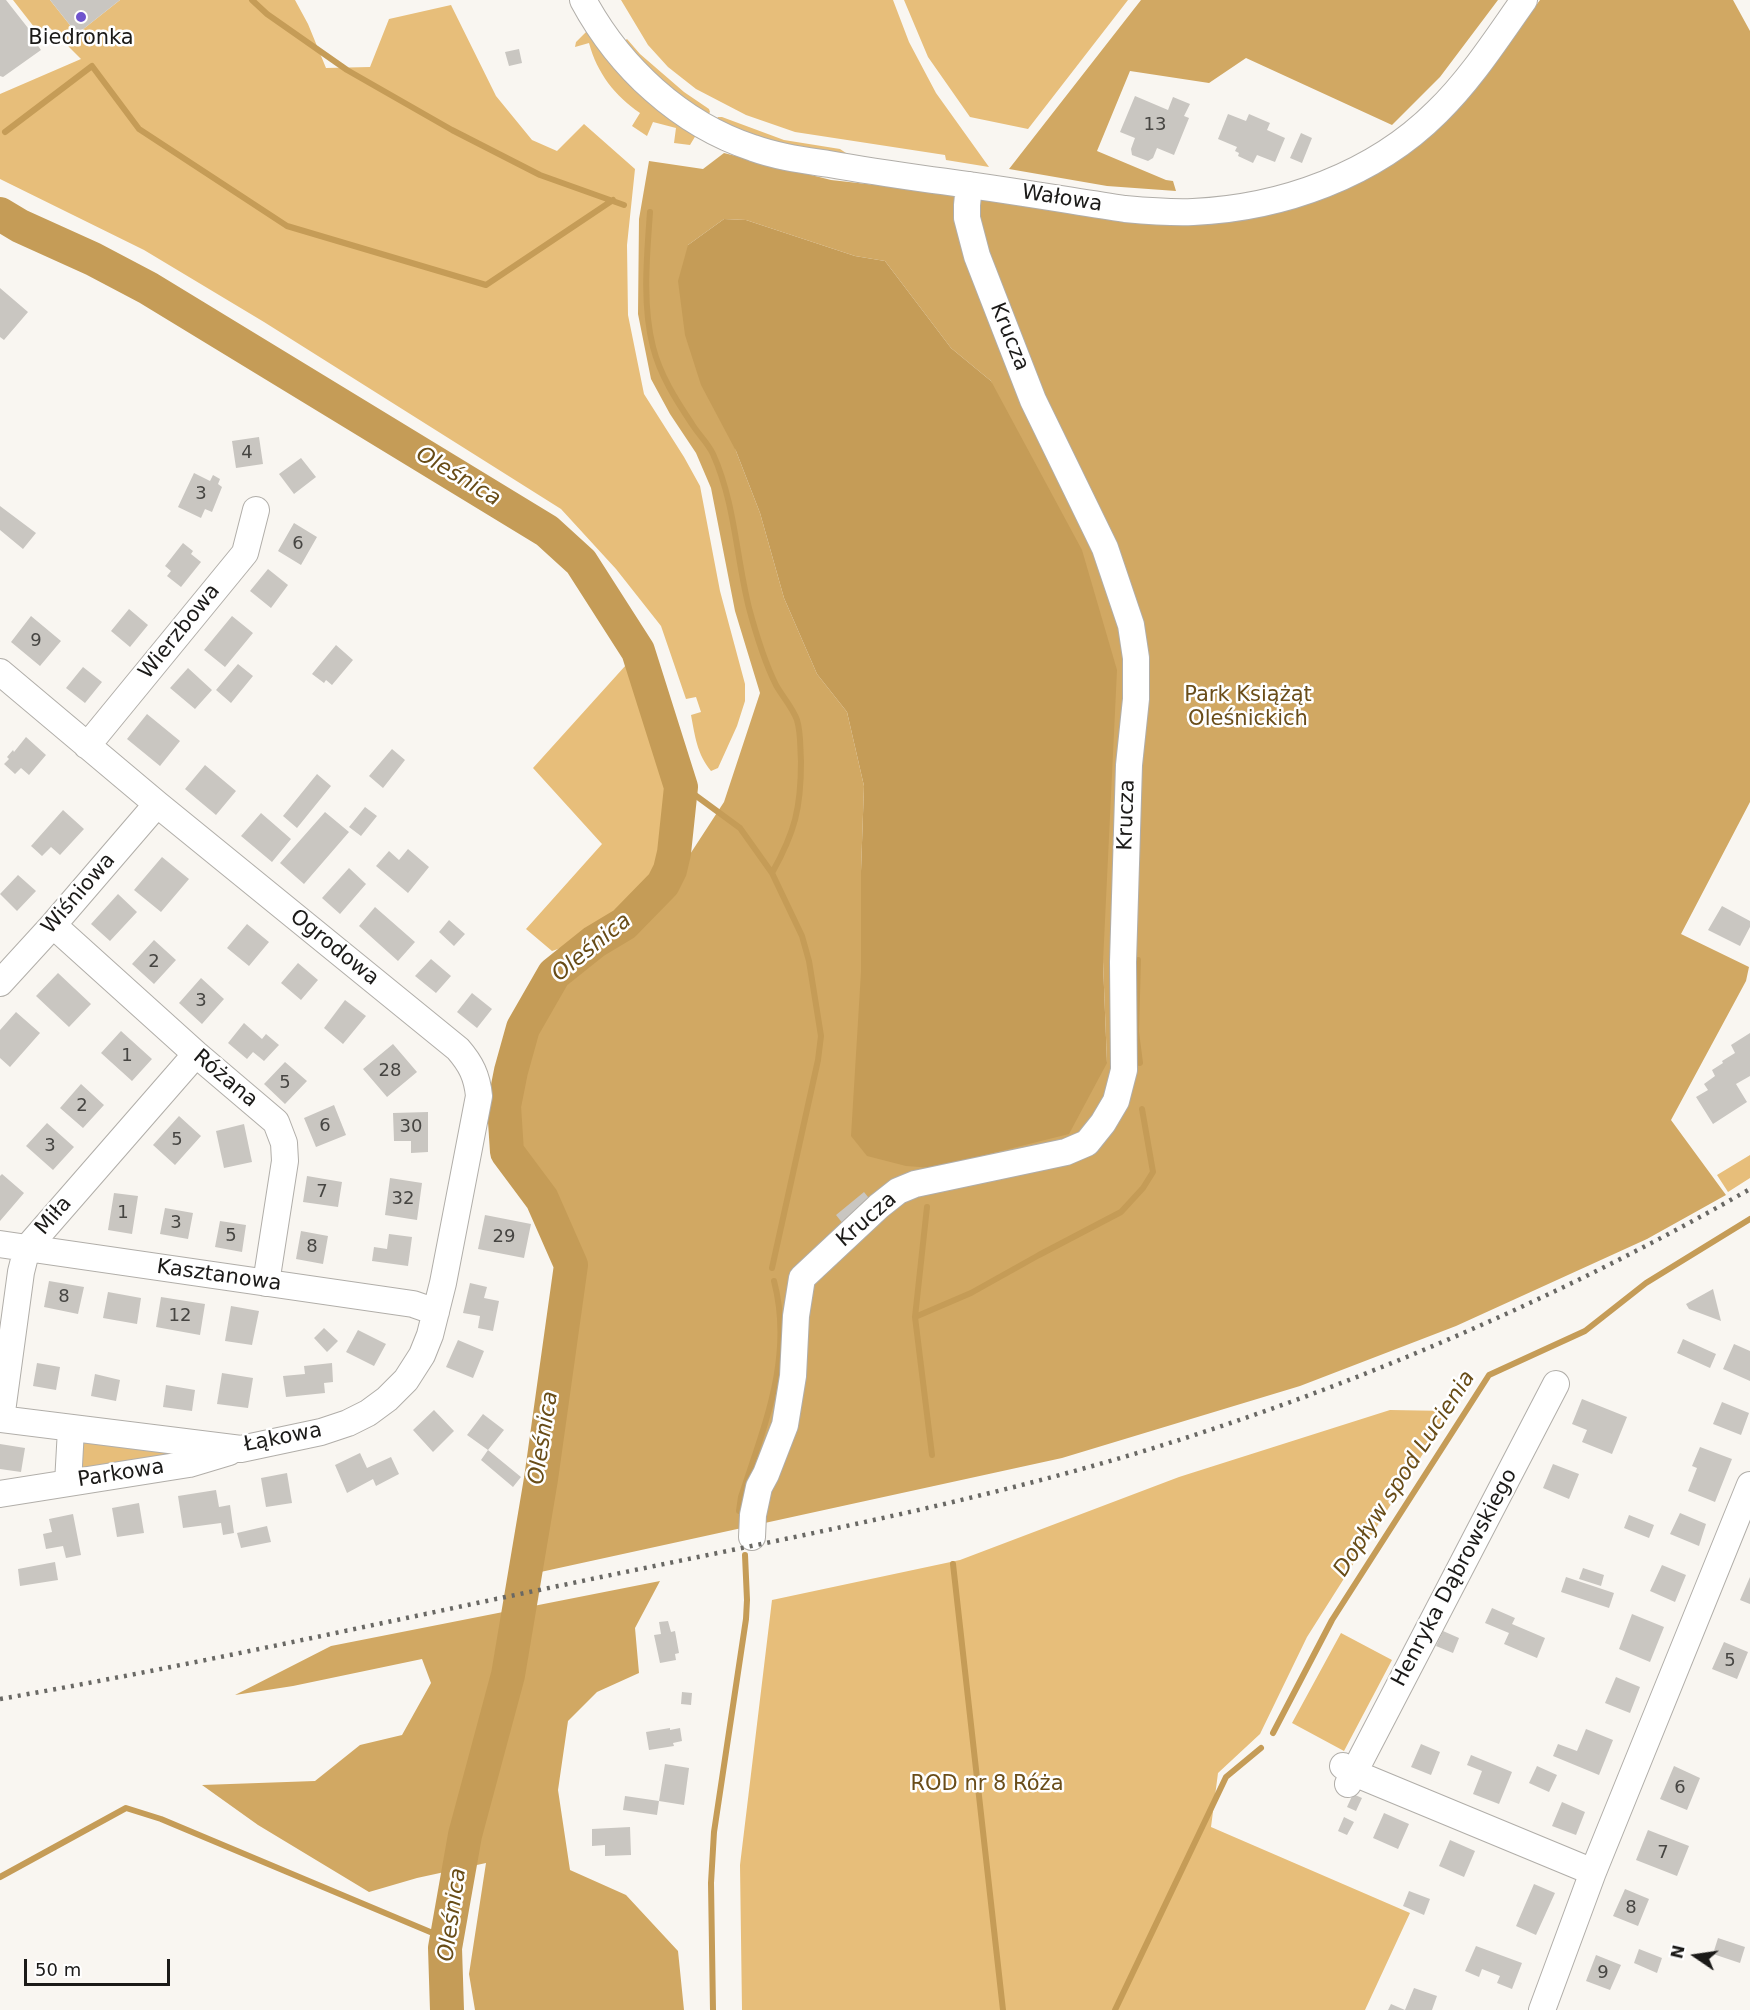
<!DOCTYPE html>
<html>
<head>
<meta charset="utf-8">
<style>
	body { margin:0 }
	#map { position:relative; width:1750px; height:2010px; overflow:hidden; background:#f9f6f1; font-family:"DejaVu Sans",sans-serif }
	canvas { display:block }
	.north { position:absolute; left:1666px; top:1926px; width:60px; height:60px; -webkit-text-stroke:4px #fff; paint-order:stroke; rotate:283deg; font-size:16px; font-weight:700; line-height:24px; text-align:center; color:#1b1a18 }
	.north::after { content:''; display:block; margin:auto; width:21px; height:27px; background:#1b1a18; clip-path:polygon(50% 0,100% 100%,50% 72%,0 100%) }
	.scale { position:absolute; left:24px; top:1959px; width:146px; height:27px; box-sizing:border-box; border:3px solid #1b1a18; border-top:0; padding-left:8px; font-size:18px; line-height:21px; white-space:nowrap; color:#1b1a18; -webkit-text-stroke:4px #fff; paint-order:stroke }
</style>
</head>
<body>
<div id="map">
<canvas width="1750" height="2010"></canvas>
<div class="north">N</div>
<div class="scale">50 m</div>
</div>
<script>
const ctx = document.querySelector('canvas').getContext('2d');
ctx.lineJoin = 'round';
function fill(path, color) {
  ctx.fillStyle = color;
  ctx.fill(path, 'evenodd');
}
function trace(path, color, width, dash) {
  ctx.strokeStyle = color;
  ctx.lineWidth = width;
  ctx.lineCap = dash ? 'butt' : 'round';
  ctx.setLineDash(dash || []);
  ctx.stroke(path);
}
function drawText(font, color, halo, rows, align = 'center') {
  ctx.font = font + ' "DejaVu Sans",sans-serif';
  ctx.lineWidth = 5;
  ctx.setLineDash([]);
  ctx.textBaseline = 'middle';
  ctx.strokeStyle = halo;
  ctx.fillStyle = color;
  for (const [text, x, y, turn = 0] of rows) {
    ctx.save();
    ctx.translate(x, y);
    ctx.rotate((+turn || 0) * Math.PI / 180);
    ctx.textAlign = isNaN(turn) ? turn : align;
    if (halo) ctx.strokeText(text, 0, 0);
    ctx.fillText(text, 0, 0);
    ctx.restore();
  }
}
fill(new Path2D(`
	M13,0H50L77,34L120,0H295L308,24L326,68L370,67L389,19L451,5L496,96L532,140L557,151L584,124L635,169L627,245L628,315L644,394L684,457L700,486L720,591L745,684V701L737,726L718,768L711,771C697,754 695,736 691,715L701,712L696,697L686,699L661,626L616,569L561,509L264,322L144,250L0,179V94L81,59L47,25L38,32Z
	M621,0H893L909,42L936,93L989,167L946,160L945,155L795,132L746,115L696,89L668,67L648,45Z
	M904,0H1128L1028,129L970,117L928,57Z
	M587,31L696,135L690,145L674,143L676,128L653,122L647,136L632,126L640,113C615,96 597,73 589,43L575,47L576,42Z
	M627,39L640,54L684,92L709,109L710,112L708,115L667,87L623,42Z
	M718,117H722L784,140L840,149L852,157L783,146L716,120Z
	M626,665L663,770L669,805L667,839L661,861L654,876L637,895L609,919L561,948L552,951L526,929L602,844L533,768Z
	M1750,1155V1178L1728,1192L1717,1175Z
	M1390,1410L1450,1411L1307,1637L1260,1734L1218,1773L1211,1827L1410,1913L1365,2010H742L740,1865L772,1600L960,1560L1179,1477Z
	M91,1440L187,1453L83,1471C77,1462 80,1454 83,1444Z
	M1341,1633L1392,1660L1344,1751L1292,1723Z`), '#e7be7a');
fill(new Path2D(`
	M1141,0H1498L1440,77L1392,125L1246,58L1209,83L1130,71L1097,151L1166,180L1173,181L1176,191L1107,186L1009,169Z
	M1540,0H1733L1750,31V802L1681,934L1749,967L1746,981L1671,1120L1726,1195L1647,1239L1456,1326L1300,1386L1062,1458L536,1573L580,1259L516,1140L522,1062L542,1006L569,974L619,933L668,888L724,802L760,693L735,611L711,488L696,453L670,414L651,379L638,314L639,219L649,161L703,169L724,153L831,180L921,190L1267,214L1345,190L1413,150L1475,88ZM724,219L746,220L855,256L885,261L951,348L991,381L1103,962L1107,1063L861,972V871L864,786L847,712L817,674L784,598L760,513L736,451L688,245Z
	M660,1581L635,1628L639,1673L597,1692L568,1721L558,1790L570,1870L626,1895L678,1951L684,2010H475L469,1974L486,1863L417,1878L369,1892L258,1825L202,1785L315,1781L360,1745L402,1735L431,1683L422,1659L293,1686L235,1695L331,1646Z`), '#d1a863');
fill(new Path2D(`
	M724,219L746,220L855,256L885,261L951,348L991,381L1082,550L1117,670L1103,962L1107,1063L1069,1134L933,1168L906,1166L867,1156L851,1136L861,972V871L864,786L847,712L817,674L784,598L760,513L736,451L701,385L685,335L678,281L688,245Z`), '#c59c57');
trace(new Path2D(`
	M252,0L267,14L347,70L452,130L540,175L624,205
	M5,132L92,66L139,129L287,226L486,285L613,200
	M650,212C647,255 642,304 653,347C660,375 676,400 692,424C698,434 708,443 713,454C735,503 736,556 749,608C756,634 764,661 776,685C782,696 793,708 797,720C801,733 800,747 801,761C801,808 795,832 772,873
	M681,787L695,795L740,828L772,873L802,936L809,961L821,1036L818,1060L772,1268
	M1138,960L1136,1032L1140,1063
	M927,1207L915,1317L932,1455
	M915,1317L971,1293L1039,1255L1121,1212L1143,1188L1153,1172L1142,1109
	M739,1511L741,1497C764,1426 794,1357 774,1281
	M953,1564L1003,2010
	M1273,1733L1332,1620L1489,1375L1585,1331L1646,1283L1750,1219
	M0,1877L126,1808L161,1819L447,1939
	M713,2010L711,1883L714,1832L746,1619L747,1600L745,1555
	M1115,2010L1226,1777L1261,1748`), '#c59c57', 6);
trace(new Path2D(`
	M0,214L20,226L93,259L148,288L547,531L581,562L638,651L681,787L674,853L670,870L663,884L624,924L594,942L554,974L523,1028L511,1071L504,1106L507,1152L542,1199L571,1265L541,1479L508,1675L465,1835L445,1948L447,2010`), '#c59c57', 34);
fill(new Path2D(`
	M0,0H6L39,42L36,43L41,50L3,77L0,76Z
	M50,0H120L77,34Z
	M519,49L522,63L509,66L505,52Z
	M1135,96L1168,110L1173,97L1190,104L1184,116L1189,118L1174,155L1157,148L1153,158L1148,161L1132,155L1131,149L1135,138L1120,132Z
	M1228,114L1246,121L1249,114L1270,123L1267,130L1285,138L1275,162L1257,155L1253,163L1238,156L1239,153L1235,151L1237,147L1218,139Z
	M1301,133L1312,138L1302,163L1290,158Z
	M0,288L28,312L4,340L0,337Z
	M259,437L263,464L236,468L232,441Z
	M301,458L316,477L294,494L279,474Z
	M194,473L210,481L213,475L220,479L218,484L222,487L212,512L205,509L201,518L178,507Z
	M0,506L36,533L23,549L0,530Z
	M294,523L317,537L301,565L278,551Z
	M183,543L193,551L191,554L201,562L181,587L167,576L171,571L165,566Z
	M268,569L288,585L271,608L250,591Z
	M129,609L148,625L130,647L111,631Z
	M31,616L61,641L40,666L11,642Z
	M232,616L253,633L225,667L204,650Z
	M336,645L353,660L332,685L326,680L324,683L312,674Z
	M238,664L253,676L231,703L216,690Z
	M83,667L102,682L85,703L66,688Z
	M188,668L212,690L195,709L170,688Z
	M147,714L180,741L160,766L127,739Z
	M26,737L46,755L29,775L21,768L15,774L4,764L9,759L7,757L13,750L14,752Z
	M392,749L405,760L383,788L369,776Z
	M205,765L236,791L216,815L185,789Z
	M317,774L331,786L297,828L283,816Z
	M365,807L377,816L361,836L349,827Z
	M63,810L84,829L60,855L51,847L42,856L31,846Z
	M325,812L349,832L304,884L280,863Z
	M261,813L291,839L272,862L241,836Z
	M408,849L429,867L408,893L376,866L389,851L399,860Z
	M162,857L189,879L161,912L134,890Z
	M349,868L366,884L340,914L322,898Z
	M18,875L36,891L17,911L0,894Z
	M118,894L137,912L110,941L91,924Z
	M1722,906L1750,921V927L1740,946L1708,930Z
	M375,907L415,942L398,961L359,926Z
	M449,920L465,934L454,946L439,932Z
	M247,924L269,942L249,966L227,948Z
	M154,940L176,960L154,984L132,964Z
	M431,959L451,976L436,993L415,976Z
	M298,963L318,980L301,1000L281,983Z
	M58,973L91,1004L69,1027L36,996Z
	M201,978L224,999L202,1024L179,1003Z
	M472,993L492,1009L477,1028L457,1012Z
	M345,1000L366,1016L343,1044L324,1028Z
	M16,1012L40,1033L10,1067L0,1058V1030Z
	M244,1023L262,1039L266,1034L279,1045L264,1061L253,1052L247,1059L228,1043Z
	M121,1031L152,1059L132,1081L101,1053Z
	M1750,1033V1076L1736,1084L1747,1102L1713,1124L1696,1097L1708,1090L1704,1084L1715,1076L1712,1070L1723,1063L1722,1061L1735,1053L1731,1045Z
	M393,1044L417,1072L387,1097L363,1069Z
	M285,1062L307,1081L285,1104L264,1084Z
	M81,1084L104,1105L83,1128L60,1108Z
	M334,1105L346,1135L316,1147L304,1118Z
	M428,1112V1152L411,1153V1141H394L393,1113Z
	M179,1116L201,1136L175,1165L153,1145Z
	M47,1123L74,1147L53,1170L26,1146Z
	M244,1124L252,1162L224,1168L216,1131Z
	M2,1174L24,1193L0,1221V1176Z
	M307,1176L342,1182L338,1207L303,1202Z
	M390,1178L422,1183L417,1220L385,1215Z
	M864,1192L872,1202L844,1225L836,1215Z
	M114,1193L138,1196L132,1234L108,1230Z
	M165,1208L193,1213L188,1239L160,1234Z
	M485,1215L531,1224L524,1258L478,1249Z
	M220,1221L246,1225L242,1252L215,1247Z
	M301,1231L328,1236L323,1264L296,1259Z
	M389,1234L412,1237L408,1266L372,1261L374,1247L387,1249Z
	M49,1281L84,1287L78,1314L44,1307Z
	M470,1283L487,1287L484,1298L499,1301L493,1331L478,1328L480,1316L463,1313Z
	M1713,1289L1721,1321L1689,1309L1686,1304Z
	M108,1292L141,1298L137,1324L103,1318Z
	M161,1297L205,1304L200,1335L156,1327Z
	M231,1306L259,1311L252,1345L225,1341Z
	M324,1328L338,1341L327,1352L314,1338Z
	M358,1330L386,1344L374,1366L346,1352Z
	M1683,1339L1716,1354L1710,1368L1677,1353Z
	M458,1340L484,1351L473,1378L446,1367Z
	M1734,1344L1750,1351V1381L1723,1369Z
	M37,1363L60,1367L56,1390L33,1386Z
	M332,1363L333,1382L324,1383L325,1393L286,1397L283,1376L305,1374L304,1366Z
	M222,1373L253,1378L248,1408L217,1404Z
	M95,1374L120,1380L116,1401L91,1396Z
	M166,1385L195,1390L192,1411L163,1407Z
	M1582,1399L1627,1417L1612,1454L1582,1442L1587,1430L1572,1424Z
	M1722,1402L1749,1413L1741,1435L1713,1424Z
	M434,1410L454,1431L433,1452L413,1430Z
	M483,1414L504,1430L488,1450L467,1435Z
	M0,1444L25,1448L21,1472L0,1469Z
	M1700,1447L1732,1459L1715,1502L1688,1491L1697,1468L1692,1466Z
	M488,1450L521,1477L513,1487L481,1460Z
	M360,1453L367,1468L391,1457L399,1474L376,1486L373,1479L347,1493L335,1465Z
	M1553,1464L1579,1474L1569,1499L1543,1488Z
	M287,1473L292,1503L266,1507L261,1478Z
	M216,1490L219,1507L230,1505L234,1533L223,1535L221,1523L183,1528L178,1496Z
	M139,1503L144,1533L117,1537L112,1508Z
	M1680,1513L1706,1524L1699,1546L1670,1534Z
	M73,1514L81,1555L66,1558L63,1546L46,1549L43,1534L52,1532L49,1519Z
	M1629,1515L1654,1525L1649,1538L1624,1528Z
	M267,1526L271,1542L241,1548L237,1533Z
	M55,1562L58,1580L20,1586L18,1569Z
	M1662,1565L1686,1575L1675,1602L1650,1591Z
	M1583,1568L1604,1575L1601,1586L1579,1579Z
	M1566,1577L1614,1593L1609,1608L1561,1592Z
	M1750,1577V1604L1740,1600Z
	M1492,1608L1515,1618L1512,1624L1545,1638L1537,1658L1504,1644L1509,1633L1485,1623Z
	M1632,1614L1664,1627L1650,1662L1619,1649Z
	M668,1621L671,1632L675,1631L679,1653L675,1654L676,1660L660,1663L654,1635L661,1634L659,1622Z
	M1443,1631L1459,1638L1453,1653L1436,1646Z
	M1724,1642L1748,1652L1737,1679L1712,1669Z
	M1616,1677L1640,1687L1630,1713L1605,1703Z
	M682,1692L692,1693L691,1705L681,1704Z
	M670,1728V1730L680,1728L682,1741L673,1743L674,1746L649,1750L646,1732Z
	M1586,1729L1613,1740L1599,1775L1553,1756L1558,1744L1577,1751Z
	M1421,1744L1440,1752L1431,1775L1411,1767Z
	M1471,1755L1512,1772L1499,1804L1473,1794L1482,1771L1467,1765Z
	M665,1764L689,1768L684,1805L659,1801L657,1815L623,1810L625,1796L659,1801Z
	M1537,1766L1557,1775L1549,1792L1529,1783Z
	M1674,1766L1700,1778L1687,1810L1660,1799Z
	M1353,1794L1362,1798L1356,1811L1347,1807Z
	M1562,1802L1585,1812L1576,1835L1552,1826Z
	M1384,1813L1409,1824L1398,1849L1373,1838Z
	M1344,1817L1354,1822L1347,1835L1338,1831Z
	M630,1827L631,1855L605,1856V1845L592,1846V1829Z
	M1648,1830L1689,1846L1677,1876L1636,1860Z
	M1450,1840L1475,1851L1464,1877L1439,1866Z
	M1534,1884L1555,1893L1536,1935L1516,1926Z
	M1625,1889L1649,1899L1638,1926L1613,1916Z
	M1409,1891L1430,1899L1424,1915L1403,1906Z
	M1718,1938L1745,1947L1740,1963L1713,1954Z
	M1476,1946L1522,1963L1512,1989L1497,1983L1500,1976L1482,1969L1479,1977L1465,1971Z
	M1639,1949L1662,1958L1657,1973L1634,1963Z
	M1596,1955L1621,1965L1610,1990L1586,1981Z
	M1414,1988L1437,1996L1432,2010H1388L1391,2004L1405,2010Z`), '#c9c6c1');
const minor = new Path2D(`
	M583,0C619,67 680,124 753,148C778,157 803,160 829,164C863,170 897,175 932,180C996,188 1060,199 1125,209C1147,211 1170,213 1193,212C1282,208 1374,175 1437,112C1471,79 1497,38 1524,0
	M0,672L157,804L458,1049C471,1064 477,1076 479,1096L443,1283L430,1335L422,1355L406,1380L387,1399L368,1413L348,1423L321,1432L241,1449L0,1419
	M87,746L245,553L256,510
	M53,925L196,1054L276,1122L284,1143L285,1161L266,1283
	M0,983L53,925L157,804
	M0,1244L413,1304L436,1312
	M1,1419L21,1272L27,1248L196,1054
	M68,1483L71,1429
	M0,1494L189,1464L229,1452
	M752,1537L753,1515L759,1487L766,1474L785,1425L793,1376L796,1316L802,1278L879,1206L898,1191L915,1184L1066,1152L1087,1143L1103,1123L1116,1101L1124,1070L1123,962L1129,765L1136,699V658L1131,625L1105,548L1033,400L977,256L967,218V205L969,185
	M1343,1766L1354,1773L1593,1872
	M1348,1784L1556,1384
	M1542,2010L1593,1872L1750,1485`);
trace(minor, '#b1aea9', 28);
trace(minor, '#fff', 26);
trace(new Path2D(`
	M0,1699C190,1666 379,1623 568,1584C766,1542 967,1506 1160,1446C1365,1382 1563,1296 1750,1189`), '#696864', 4.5, [3, 6]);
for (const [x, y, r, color] of [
	[81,17,6,"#6f54cd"]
]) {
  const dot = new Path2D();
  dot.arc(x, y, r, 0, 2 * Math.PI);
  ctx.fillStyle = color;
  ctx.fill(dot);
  trace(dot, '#fff', 2);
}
drawText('18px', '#464542', null, [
	["13",1155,125],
	["4",247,453],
	["3",201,494],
	["6",298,544],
	["9",36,641],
	["2",154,962],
	["3",201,1001],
	["1",127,1056],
	["28",390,1071],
	["5",285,1083],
	["2",82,1106],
	["6",325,1126],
	["30",411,1127],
	["5",177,1140],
	["3",50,1146],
	["7",322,1192],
	["32",403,1199],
	["1",123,1213],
	["3",176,1223],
	["5",231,1236],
	["29",504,1237],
	["8",312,1247],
	["8",64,1297],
	["12",180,1316],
	["5",1730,1661],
	["6",1680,1788],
	["7",1663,1853],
	["8",1631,1908],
	["9",1603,1973]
]);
drawText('21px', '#1b1a18', '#fff', [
	["Biedronka",81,39]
]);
drawText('21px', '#1b1a18', '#fff', [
	["Wałowa",1062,199,9],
	["Krucza",1009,337,68],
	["Wierzbowa",180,632,-51],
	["Krucza",1127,815,-88],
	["Wiśniowa",79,894,-49],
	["Ogrodowa",334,948,39],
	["Różana",225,1079,40],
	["Miła",54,1216,-49],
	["Krucza",867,1220,-41],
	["Kasztanowa",219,1276,8],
	["Łąkowa",283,1438,-11],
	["Parkowa",121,1474,-9],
	["Henryka Dąbrowskiego",1455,1578,-62]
]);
drawText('21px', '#6a4d19', '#fff', [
	["Park Książąt",1248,696],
	["Oleśnickich",1248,720],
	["ROD nr 8 Róża",987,1785]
]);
drawText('italic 22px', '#684c17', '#fff', [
	["Oleśnica",458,477,31],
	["Oleśnica",592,948,-39],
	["Oleśnica",544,1438,-81],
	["Dopływ spod Lucienia",1405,1474,-57],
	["Oleśnica",453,1915,-82]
]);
</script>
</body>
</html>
